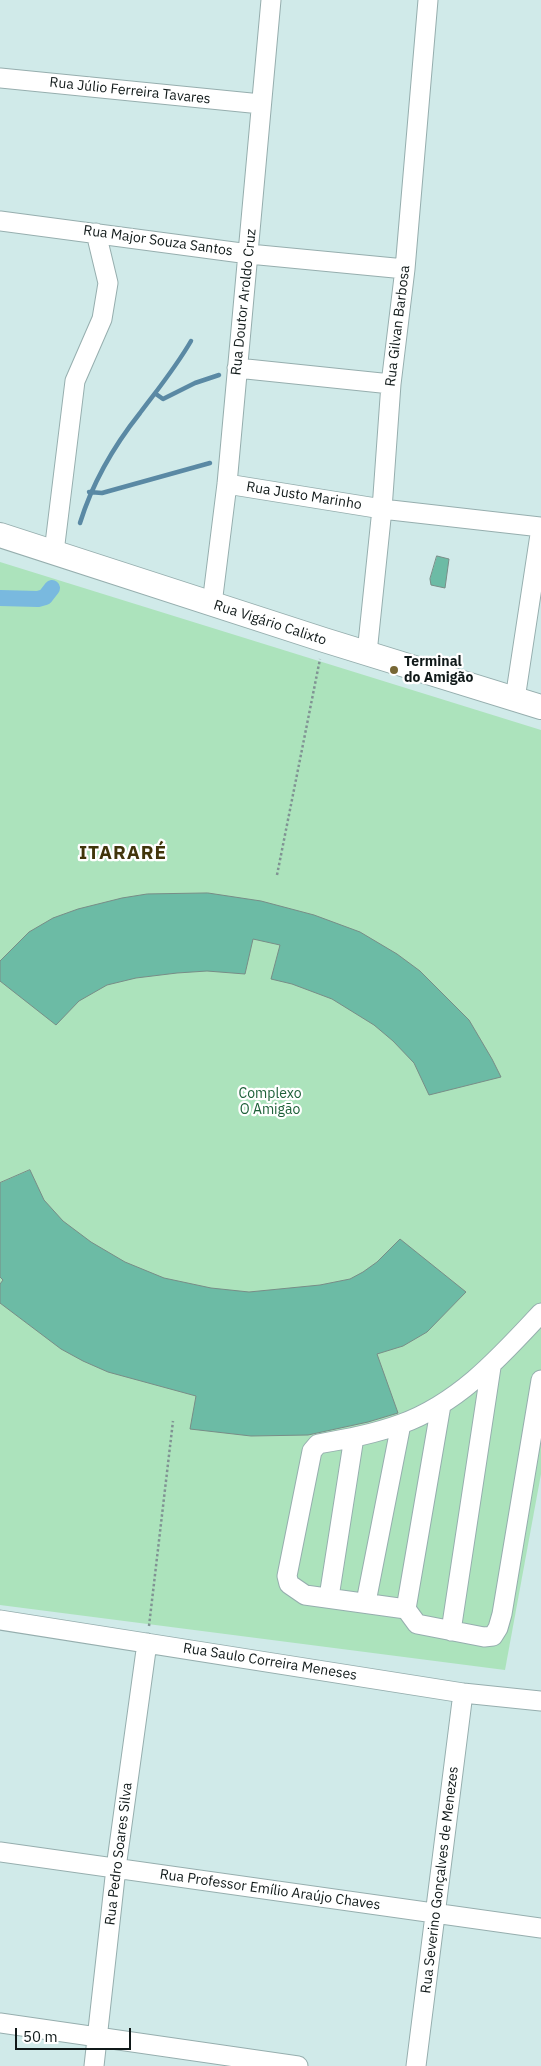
<!DOCTYPE html>
<html>
<head>
<meta charset="utf-8">
<style>
	body { margin:0 }
	#map { position:relative; width:541px; height:2066px; overflow:hidden; background:#d0eae9; font-family:"IBM Plex Sans",sans-serif }
	canvas { display:block }
	.scale { position:absolute; left:15px; top:2028px; width:116px; height:22px; box-sizing:border-box; border:2px solid #101919; border-top:0; padding-left:6px; font-size:15px; line-height:18px; white-space:nowrap; color:#101919; -webkit-text-stroke:4px #fff; paint-order:stroke }
</style>
</head>
<body>
<div id="map">
<canvas width="541" height="2066"></canvas>
<div class="scale">50 m</div>
</div>
<script>
const ctx = document.querySelector('canvas').getContext('2d');
ctx.lineJoin = 'round';
function fill(path, color) {
  ctx.fillStyle = color;
  ctx.fill(path, 'evenodd');
}
function trace(path, color, width, dash) {
  ctx.strokeStyle = color;
  ctx.lineWidth = width;
  ctx.lineCap = dash ? 'butt' : 'round';
  ctx.setLineDash(dash || []);
  ctx.stroke(path);
}
function drawText(font, color, halo, rows, align = 'center') {
  ctx.font = font + ' "IBM Plex Sans",sans-serif';
  ctx.lineWidth = 4.5;
  ctx.setLineDash([]);
  ctx.textBaseline = 'middle';
  ctx.strokeStyle = halo;
  ctx.fillStyle = color;
  for (const [text, x, y, turn = 0] of rows) {
    ctx.save();
    ctx.translate(x, y);
    ctx.rotate((+turn || 0) * Math.PI / 180);
    ctx.textAlign = isNaN(turn) ? turn : align;
    if (halo) ctx.strokeText(text, 0, 0);
    ctx.fillText(text, 0, 0);
    ctx.restore();
  }
}
fill(new Path2D(`
	M0,562L541,730V1474L505,1670L0,1605Z`), '#ace3bc');
trace(new Path2D(`
	M156,394L163,399L195,383L219,375
	M89,492L102,493L210,463
	M80,523C93,481 113,447 140,413C158,389 176,367 191,341`), '#5a89a4', 4.5);
trace(new Path2D(`
	M0,598L38,599L45,597L52,588`), '#79b9df', 16);
const building = new Path2D(`
	M437,556L449,559L445,588L431,585L430,579Z
	M208,893L261,901L314,915L360,932L397,954L420,971L469,1020L492,1059L501,1077L429,1095L414,1063L393,1041L374,1025L332,999L292,984L271,979L280,945L253,939L245,974L207,971L177,973L136,978L107,985L79,1001L56,1025L0,981V961L29,932L53,918L78,909L122,898L147,894Z
	M30,1170L44,1200L63,1221L91,1242L125,1262L164,1278L211,1288L249,1292L320,1285L350,1279L363,1272L377,1262L400,1239L466,1292L427,1332L403,1346L377,1354L398,1413L368,1422L308,1435L251,1436L190,1429L196,1396L108,1372L83,1361L61,1349L0,1303V1284L3,1280L0,1277V1183Z`);
fill(building, '#6cbba5');
trace(building, '#788d87', 1);
const minor = new Path2D(`
	M0,78L261,104
	M0,221L249,254L405,269
	M237,368L391,384
	M227,484L382,509L541,527
	M54,552L75,381L102,319L108,283L96,233
	M212,604L227,484L271,0
	M367,653L382,509L391,384L405,269L428,0
	M515,699L541,528
	M541,1313C500,1357 459,1403 401,1424C374,1434 346,1439 318,1444L312,1451L287,1576L289,1584L305,1595L406,1609L417,1624L484,1637L493,1636L498,1628L502,1614L541,1380
	M329,1597L354,1437
	M366,1602L401,1424
	M406,1609L441,1405
	M0,1620L463,1693L541,1701
	M451,1631L491,1367
	M0,1852L541,1928
	M0,2023L298,2066
	M94,2066L116,1868L147,1643
	M416,2066L463,1693`);
const major = new Path2D(`
	M0,535L324,640L541,707`);
trace(minor, '#96aeae', 21);
trace(major, '#96aeae', 26);
trace(new Path2D(`
	M277,875L320,659
	M149,1626L173,1421`), '#809393', 2.5, [2.5, 2.5]);
trace(minor, '#fff', 19);
trace(major, '#fff', 24);
for (const [x, y, r, color] of [
	[394,670,5,"#776735"]
]) {
  const dot = new Path2D();
  dot.arc(x, y, r, 0, 2 * Math.PI);
  ctx.fillStyle = color;
  ctx.fill(dot);
  trace(dot, '#fff', 2);
}
drawText('14px', '#101919', '#fff', [
	["Rua Júlio Ferreira Tavares",130,91,6],
	["Rua Major Souza Santos",158,241,8],
	["Rua Doutor Aroldo Cruz",244,302,-84],
	["Rua Gilvan Barbosa",398,326,-83],
	["Rua Justo Marinho",304,496,9],
	["Rua Vigário Calixto",270,623,18],
	["Rua Saulo Correira Meneses",270,1662,9],
	["Rua Pedro Soares Silva",119,1854,-83],
	["Rua Severino Gonçalves de Menezes",440,1880,-83],
	["Rua Professor Emílio Araújo Chaves",270,1890,8]
]);
drawText('bold 14px', '#101919', '#fff', [
	["Terminal",404,662],
	["do Amigão",404,678]
], 'left');
drawText('14px', '#1e6039', '#fff', [
	["Complexo",270,1094],
	["O Amigão",270,1110]
]);
ctx.letterSpacing = '1px';
drawText('bold 19px', '#41350b', '#fff', [
	["ITARARÉ",123,854]
]);
ctx.letterSpacing = '0px';
</script>
</body>
</html>
